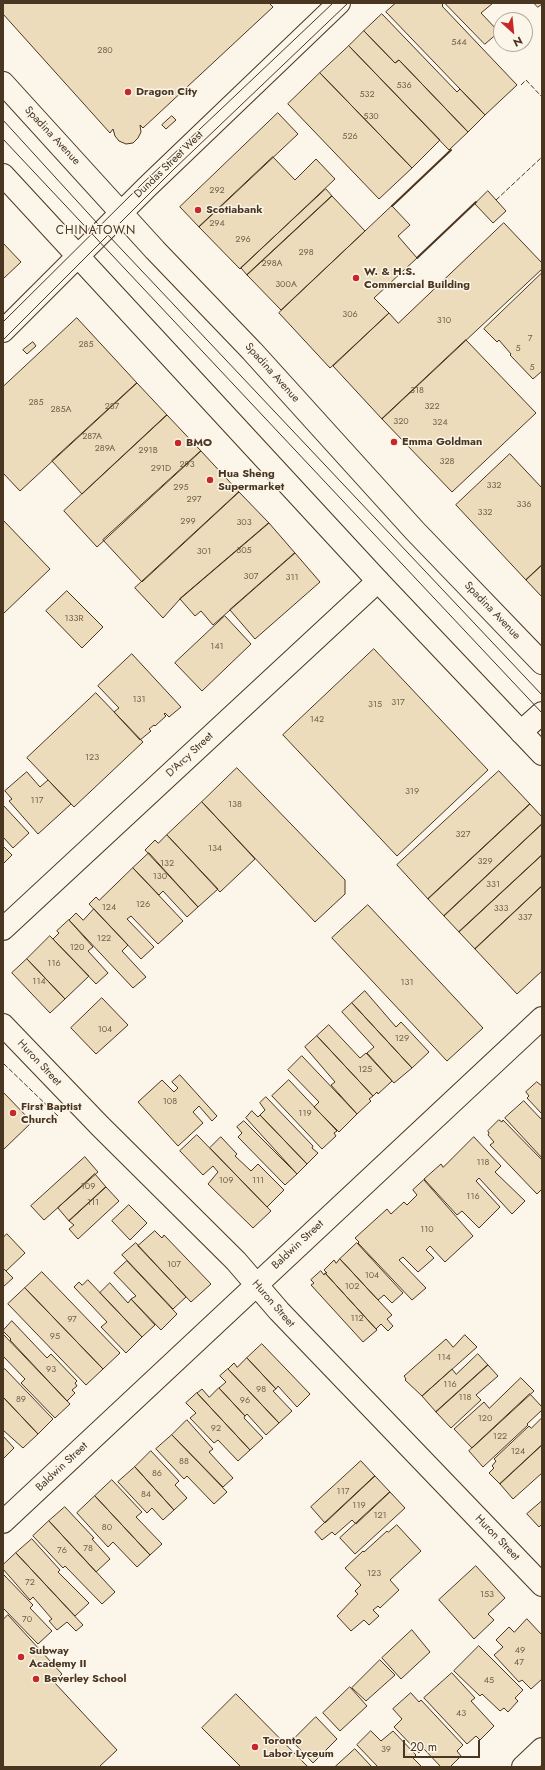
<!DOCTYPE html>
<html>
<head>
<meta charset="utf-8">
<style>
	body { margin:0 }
	#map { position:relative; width:545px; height:1770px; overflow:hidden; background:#fbf6e9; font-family:Jost,sans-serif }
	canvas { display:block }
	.frame { position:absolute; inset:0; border:4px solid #4a3520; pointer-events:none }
	.north { position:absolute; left:493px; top:12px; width:40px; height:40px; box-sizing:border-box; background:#fbf6e9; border:1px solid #b4a999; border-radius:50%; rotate:153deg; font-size:11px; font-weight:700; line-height:16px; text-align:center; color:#4a3520 }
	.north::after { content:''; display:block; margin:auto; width:14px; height:18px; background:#c62828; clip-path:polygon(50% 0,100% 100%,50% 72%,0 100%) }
	.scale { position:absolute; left:403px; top:1740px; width:77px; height:18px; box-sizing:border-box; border:2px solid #4a3520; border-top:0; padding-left:5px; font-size:12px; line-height:14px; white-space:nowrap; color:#4a3520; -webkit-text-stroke:3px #fbf6e9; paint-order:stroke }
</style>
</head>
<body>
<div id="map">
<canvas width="545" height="1770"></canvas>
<div class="frame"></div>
<div class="north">N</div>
<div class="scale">20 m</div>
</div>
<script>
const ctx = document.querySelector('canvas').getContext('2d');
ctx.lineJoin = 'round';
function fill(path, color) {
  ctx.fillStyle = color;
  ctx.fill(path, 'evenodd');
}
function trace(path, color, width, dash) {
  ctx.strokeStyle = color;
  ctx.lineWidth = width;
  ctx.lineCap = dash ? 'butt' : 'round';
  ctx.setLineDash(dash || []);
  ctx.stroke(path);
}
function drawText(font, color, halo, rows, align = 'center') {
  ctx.font = font + ' Jost,sans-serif';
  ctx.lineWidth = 3;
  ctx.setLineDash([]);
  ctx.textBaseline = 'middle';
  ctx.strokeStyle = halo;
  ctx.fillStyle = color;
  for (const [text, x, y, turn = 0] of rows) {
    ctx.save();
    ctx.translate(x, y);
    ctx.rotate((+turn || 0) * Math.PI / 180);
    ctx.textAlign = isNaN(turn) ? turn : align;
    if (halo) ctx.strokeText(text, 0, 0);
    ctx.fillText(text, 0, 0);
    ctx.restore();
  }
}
const building = new Path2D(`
	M3,3H269L273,7L143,128L140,125L141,132L138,138L133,143L126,144L119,141L115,136L113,129L110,133L3,14Z
	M396,3H441L443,5L442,6L517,85L485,115L386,12Z
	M445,3H493L481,13L499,32L485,44Z
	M534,3H542V4L538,7Z
	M382,14L457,92L460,89L485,115L468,132L399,60L395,63L364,31Z
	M364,31L395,63L399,60L468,132L449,150L349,46Z
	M349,46L440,140L412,168L320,73Z
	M320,73L412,168L379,199L288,104Z
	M278,113L298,134L199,227L180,207Z
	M172,116L176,120L166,129L162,125Z
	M273,157L295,180L316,159L335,179L240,269L199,227Z
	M326,189L332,196L247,275L241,268Z
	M488,191L506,211L493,223L475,204Z
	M332,196L365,231L281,310L247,275Z
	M392,206L410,225L398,236L417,258L374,298L389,313L330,368L279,313Z
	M504,223L542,263V269L382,419L333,366L389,313L398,323Z
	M3,243L21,262L3,279Z
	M542,273V371L533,379L510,355L511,354L499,340L497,342L484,329Z
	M77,318L137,383L20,491L3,473V387Z
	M466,340L536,413L452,492L382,419Z
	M33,342L36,346L27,354L23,350Z
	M137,383L167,415L82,494L52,461Z
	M167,415L201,451L97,547L64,511Z
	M201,451L239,492L142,582L103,540Z
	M510,454L542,488V565L526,580L456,505Z
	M239,492L269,523L180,599L163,618L135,588Z
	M3,520L50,569L3,614Z
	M269,523L295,553L213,625L201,611L195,616L180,599Z
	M295,553L320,582L255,639L230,610Z
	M542,565V597L526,580Z
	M67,591L103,627L82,648L46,611Z
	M225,616L251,644L202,691L175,663Z
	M374,649L488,770L397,856L283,735Z
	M132,654L181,707L169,717L165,713L164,714L166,716L155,726L154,725L149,729L151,731L140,740L114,712L119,708L98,686Z
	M96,693L143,742L74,807L27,758Z
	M237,768L345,880V894L315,922L202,802Z
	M499,771L530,804L428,899L397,865Z
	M27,772L40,787L48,780L71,804L38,834L9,801L12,799L5,791Z
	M202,802L255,859L220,892L167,835Z
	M530,804L542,817V824L444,916L428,899Z
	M3,805L29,833L13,848L3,837Z
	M542,824V855L459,932L444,916Z
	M167,835L218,889L198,907L145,850L155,840L158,843Z
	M3,846L12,855L3,864Z
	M149,853L198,907L187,917L163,891L159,895L133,868Z
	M542,855V886L475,949L459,932Z
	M133,868L183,921L158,944L131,916L127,919L154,947L141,959L89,904L96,897L99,900Z
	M542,886V971L517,994L475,949Z
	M368,905L483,1028L447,1061L332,938Z
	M94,909L128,945L122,951L146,977L133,988L69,920L76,913L83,920Z
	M69,920L93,947L88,951L108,973L96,984L53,939L59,933L57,931Z
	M50,936L89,976L65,999L27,959Z
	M27,959L65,999L50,1013L12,973Z
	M365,991L396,1027L401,1022L429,1052L412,1068L352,1003Z
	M102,998L128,1025L96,1054L71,1028Z
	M352,1003L412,1068L394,1083L367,1053L374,1047L342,1012Z
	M329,1025L360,1058L366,1053L392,1081L378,1094L377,1092L373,1096L317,1036Z
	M317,1036L373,1096L369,1099L371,1101L357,1114L331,1085L335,1082L305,1047Z
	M302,1056L357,1114L339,1132L314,1107L319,1102L288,1070Z
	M180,1075L217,1116L212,1121L199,1106L193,1112L203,1123L178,1146L138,1102L162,1080L174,1092L178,1088L172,1082Z
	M289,1080L337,1131L334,1133L336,1136L322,1149L272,1096Z
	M537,1082L542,1086V1114L527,1098L529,1096L526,1092Z
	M3,1092L32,1122L3,1150Z
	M266,1097L313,1146L312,1148L318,1153L307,1164L260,1115L265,1110L260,1103Z
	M524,1101L542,1120V1158L505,1118Z
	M252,1111L258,1117L260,1115L307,1164L297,1174L246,1118Z
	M499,1120L502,1122L503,1120L542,1160V1191L541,1190L537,1194L490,1145L494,1142L488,1135L489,1133L488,1131Z
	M244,1121L297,1174L285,1185L238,1137L242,1133L237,1127Z
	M197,1135L271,1211L253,1228L208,1184L218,1172L213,1166L203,1175L180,1151Z
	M221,1137L237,1154L235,1156L251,1171L258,1164L284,1190L267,1207L210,1148Z
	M474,1137L501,1166L495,1172L525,1201L512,1214L479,1178L476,1181L500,1207L479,1228L462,1211L457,1215L424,1179L441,1164L443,1167Z
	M85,1157L98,1172L44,1220L31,1206Z
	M95,1174L106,1187L69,1221L58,1208Z
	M424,1180L473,1236L445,1262L430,1246L426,1250L434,1258L418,1272L403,1257L399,1260L426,1288L412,1300L358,1243L359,1242L355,1238L387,1209L391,1214L404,1202L407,1205L417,1195L413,1190Z
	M106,1187L119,1201L78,1239L69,1229L74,1225L69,1221Z
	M129,1205L147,1223L130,1240L112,1221Z
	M155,1231L162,1238L164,1235L211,1284L191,1302L138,1246Z
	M7,1234L25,1253L6,1271L3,1268V1238Z
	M136,1243L186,1297L173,1309L122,1255Z
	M357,1243L403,1293L392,1303L384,1295L378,1300L340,1259Z
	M340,1259L392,1315L387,1319L393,1326L388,1331L381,1324L376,1329L325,1273H327L324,1270L334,1260L336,1263Z
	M127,1261L177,1314L161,1330L131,1299L136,1296L114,1273Z
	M3,1268L13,1278L3,1287Z
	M321,1271L324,1275L325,1273L377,1330L363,1342L311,1285L314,1283L311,1280Z
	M42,1272L120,1353L103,1369L25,1288Z
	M88,1280L142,1337L126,1353L101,1327L107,1322L74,1287L79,1282L82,1285Z
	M110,1283L128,1303L131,1299L155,1325L142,1337L100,1293Z
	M25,1288L103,1369L86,1385L8,1304Z
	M12,1321L47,1358L51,1354L77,1381L75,1383L77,1386L72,1390L75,1393L67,1401L10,1340L11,1339L3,1331Z
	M3,1334L70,1404L55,1418L21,1383L25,1379L3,1356Z
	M465,1335L477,1347L422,1396L405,1380L406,1379L404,1376L446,1339L453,1347Z
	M262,1344L310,1394L297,1407L278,1386L276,1389L247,1358Z
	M478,1354L488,1365L436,1412L422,1396L452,1369L456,1374Z
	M247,1358L276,1389L273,1391L292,1411L279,1423L228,1369L234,1363L237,1367Z
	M488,1365L498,1376L476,1395L481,1400L451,1428L436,1412Z
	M5,1369L53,1419L38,1434L3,1397V1370Z
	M228,1369L279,1423L266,1435L247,1414L245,1416L219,1388L226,1382L220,1376Z
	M521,1378L534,1391L472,1448L454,1429L484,1402L489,1408Z
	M219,1388L245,1416L244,1418L263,1438L250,1450L197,1393L202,1389L209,1397Z
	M197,1393L250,1450L238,1461L218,1440L214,1443L190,1418L196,1413L186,1403Z
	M530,1394L542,1407V1410L527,1424L528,1425L483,1467L469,1451Z
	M3,1397L38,1434L23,1448L3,1430Z
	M542,1418V1445L500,1484L489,1473L494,1468L492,1466L496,1461L494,1459L529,1426L531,1428Z
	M187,1420L213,1449L209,1452L233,1478L223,1487L172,1435Z
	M172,1435L227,1492L214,1504L187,1476L184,1479L156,1449Z
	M3,1436L14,1448L3,1459Z
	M542,1445V1473L513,1499L500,1484Z
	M151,1451L179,1481L175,1485L187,1498L174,1510L135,1467Z
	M361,1461L375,1476L325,1523L311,1507Z
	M135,1467L174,1510L163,1520L152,1508L147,1513L118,1482Z
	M375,1476L390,1492L356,1524L352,1520L335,1535L332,1532L322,1540L315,1532Z
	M112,1480L142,1512L136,1517L162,1544L150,1555L95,1496Z
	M390,1492L405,1508L355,1554L340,1538Z
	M95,1496L150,1555L137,1567L113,1542L108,1547L77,1513Z
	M542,1501V1524L539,1527L527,1514Z
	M65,1507L94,1538L92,1539L110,1559L96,1572L49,1521Z
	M49,1521L115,1592L102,1604L65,1566L63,1568L33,1536Z
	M397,1525L421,1551L390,1580L399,1590L380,1608L378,1606L373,1610L379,1616L369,1625L364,1620L351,1631L337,1616L358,1594L355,1591L361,1585L345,1568L363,1551L364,1552L387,1531L388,1532Z
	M32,1539L60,1570L58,1572L89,1603L75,1616L16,1553Z
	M16,1553L83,1625L76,1631L67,1622L57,1630L49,1621L52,1619L33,1597L30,1600L3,1569V1565Z
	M476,1566L505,1598L488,1614L494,1620L474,1639L439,1600Z
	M3,1574L33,1605L30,1608L52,1631L38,1644L3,1608Z
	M8,1615L62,1674L54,1682L117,1750L99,1767H3V1620Z
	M527,1619L542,1635V1679L531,1689L522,1680L519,1682L494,1655L503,1647L496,1640L509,1627L514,1632Z
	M412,1630L430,1652L401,1679L382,1658Z
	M479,1646L523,1690L515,1698L518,1701L508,1712L504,1708L500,1711L482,1694L480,1696L454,1671Z
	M380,1660L395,1675L366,1701L352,1688Z
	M452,1673L475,1698L471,1701L494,1726L480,1740L476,1736L467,1744L424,1698Z
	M350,1687L367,1706L340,1731L323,1713Z
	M411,1693L419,1702L421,1700L463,1745L457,1751L461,1756L450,1767H441L423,1748L419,1753L394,1727L402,1719L393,1709Z
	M236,1694L308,1767H241L202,1728Z
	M316,1717L337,1739L313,1763L292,1741Z
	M371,1731L381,1741L393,1731L416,1755L413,1758L422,1767H378L357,1745Z
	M355,1749L372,1767H335Z`);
fill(building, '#ecdcbc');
trace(building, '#4a3520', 1);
const minor = new Path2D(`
	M521,732L542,713
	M3,929L378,581
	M3,1025L100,1126L236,1261L279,1311L542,1585
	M3,1522L542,1018
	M523,1767L542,1749`);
const major = new Path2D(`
	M3,83L155,250L252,351L415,531L542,663
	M3,175L378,581L542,754
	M3,331L147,187L339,3`);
trace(minor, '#4a3520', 24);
trace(major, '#4a3520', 24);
trace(minor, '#fbf6e9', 22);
trace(major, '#fbf6e9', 22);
trace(new Path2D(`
	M3,120L108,235L542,695
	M3,139L542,713
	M3,322L143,183L333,3
	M3,340L174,169L348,3`), '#4a3520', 1);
trace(new Path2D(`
	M521,85L526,80L542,97
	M496,200L542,157
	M4,1064L59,1117`), '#4a3520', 1, [5, 2]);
trace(new Path2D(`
	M392,206L451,150
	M417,258L476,202`), '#4a3520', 2);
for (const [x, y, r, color] of [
	[128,92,4,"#c62828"],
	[198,210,4,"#c62828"],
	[356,278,4,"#c62828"],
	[394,442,4,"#c62828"],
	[178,443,4,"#c62828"],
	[210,480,4,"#c62828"],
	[13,1113,4,"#c62828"],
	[21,1657,4,"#c62828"],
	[36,1679,4,"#c62828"],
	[255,1747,4,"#c62828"]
]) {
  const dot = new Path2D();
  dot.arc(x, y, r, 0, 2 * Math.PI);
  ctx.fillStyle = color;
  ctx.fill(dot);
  trace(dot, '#fbf6e9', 1.5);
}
drawText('9px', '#725f47', null, [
	["544",459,43],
	["280",105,51],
	["536",404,86],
	["532",367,95],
	["530",371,117],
	["526",350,137],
	["292",217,191],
	["294",217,224],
	["296",243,240],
	["298",306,253],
	["298A",272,264],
	["300A",286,285],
	["306",350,315],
	["310",444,321],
	["7",530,339],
	["285",86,345],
	["5",518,349],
	["5",532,368],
	["318",417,391],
	["285",36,403],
	["287",112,407],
	["322",432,407],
	["285A",61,410],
	["320",401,422],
	["324",440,423],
	["287A",92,437],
	["289A",105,449],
	["291B",148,451],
	["328",447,462],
	["293",187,465],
	["291D",161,469],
	["332",494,486],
	["295",181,488],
	["297",194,500],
	["336",524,505],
	["332",485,513],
	["299",188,522],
	["303",244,523],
	["305",244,551],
	["301",204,552],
	["307",251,577],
	["311",292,578],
	["133R",74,619],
	["141",217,647],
	["131",139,700],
	["317",398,703],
	["315",375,705],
	["142",317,720],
	["123",92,758],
	["319",412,792],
	["117",37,801],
	["138",235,805],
	["327",463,835],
	["134",215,849],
	["329",485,862],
	["132",167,864],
	["130",160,877],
	["331",493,885],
	["126",143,905],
	["124",109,908],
	["333",501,909],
	["337",525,918],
	["122",104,939],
	["120",77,948],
	["116",54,964],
	["114",39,982],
	["131",407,983],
	["104",105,1030],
	["129",402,1039],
	["125",365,1070],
	["108",170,1102],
	["119",305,1114],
	["118",483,1163],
	["109",226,1181],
	["111",258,1181],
	["109",88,1187],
	["116",473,1197],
	["111",93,1203],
	["110",427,1230],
	["107",174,1265],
	["104",372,1276],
	["102",352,1287],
	["112",357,1319],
	["97",72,1320],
	["95",55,1337],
	["114",444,1358],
	["93",51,1370],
	["116",450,1385],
	["98",261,1390],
	["118",465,1398],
	["89",21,1400],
	["96",245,1401],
	["120",485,1419],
	["92",216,1429],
	["122",500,1437],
	["124",518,1452],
	["88",184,1462],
	["86",157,1474],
	["117",343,1492],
	["84",146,1495],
	["119",359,1506],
	["121",380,1516],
	["80",107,1528],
	["78",88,1549],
	["76",62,1551],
	["123",374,1574],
	["72",30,1583],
	["153",487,1595],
	["70",27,1620],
	["49",520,1651],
	["47",519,1663],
	["45",489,1681],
	["43",461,1714],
	["39",386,1750]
]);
drawText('bold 11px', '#4a3520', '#fbf6e9', [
	["Dragon City",136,92],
	["Scotiabank",206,210],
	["W. & H.S.",364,272],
	["Commercial Building",364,285],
	["Emma Goldman",402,442],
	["BMO",186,443],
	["Hua Sheng",218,474],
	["Supermarket",218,487],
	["First Baptist",21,1107],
	["Church",21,1120],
	["Subway",29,1651],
	["Academy II",29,1664],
	["Beverley School",44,1679],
	["Toronto",263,1741],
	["Labor Lyceum",263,1754]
], 'left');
drawText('11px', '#4a3520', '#fbf6e9', [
	["Spadina Avenue",52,136,47],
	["Dundas Street West",169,165,-44],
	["Spadina Avenue",272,373,48],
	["Spadina Avenue",492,611,46],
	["D'Arcy Street",190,755,-43],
	["Huron Street",39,1063,47],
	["Baldwin Street",298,1245,-43],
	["Huron Street",273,1304,49],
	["Baldwin Street",62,1467,-43],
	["Huron Street",497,1538,46]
]);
ctx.letterSpacing = '1px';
drawText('12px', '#4a3520', '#fbf6e9', [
	["CHINATOWN",96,231]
]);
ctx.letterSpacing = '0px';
</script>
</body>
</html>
